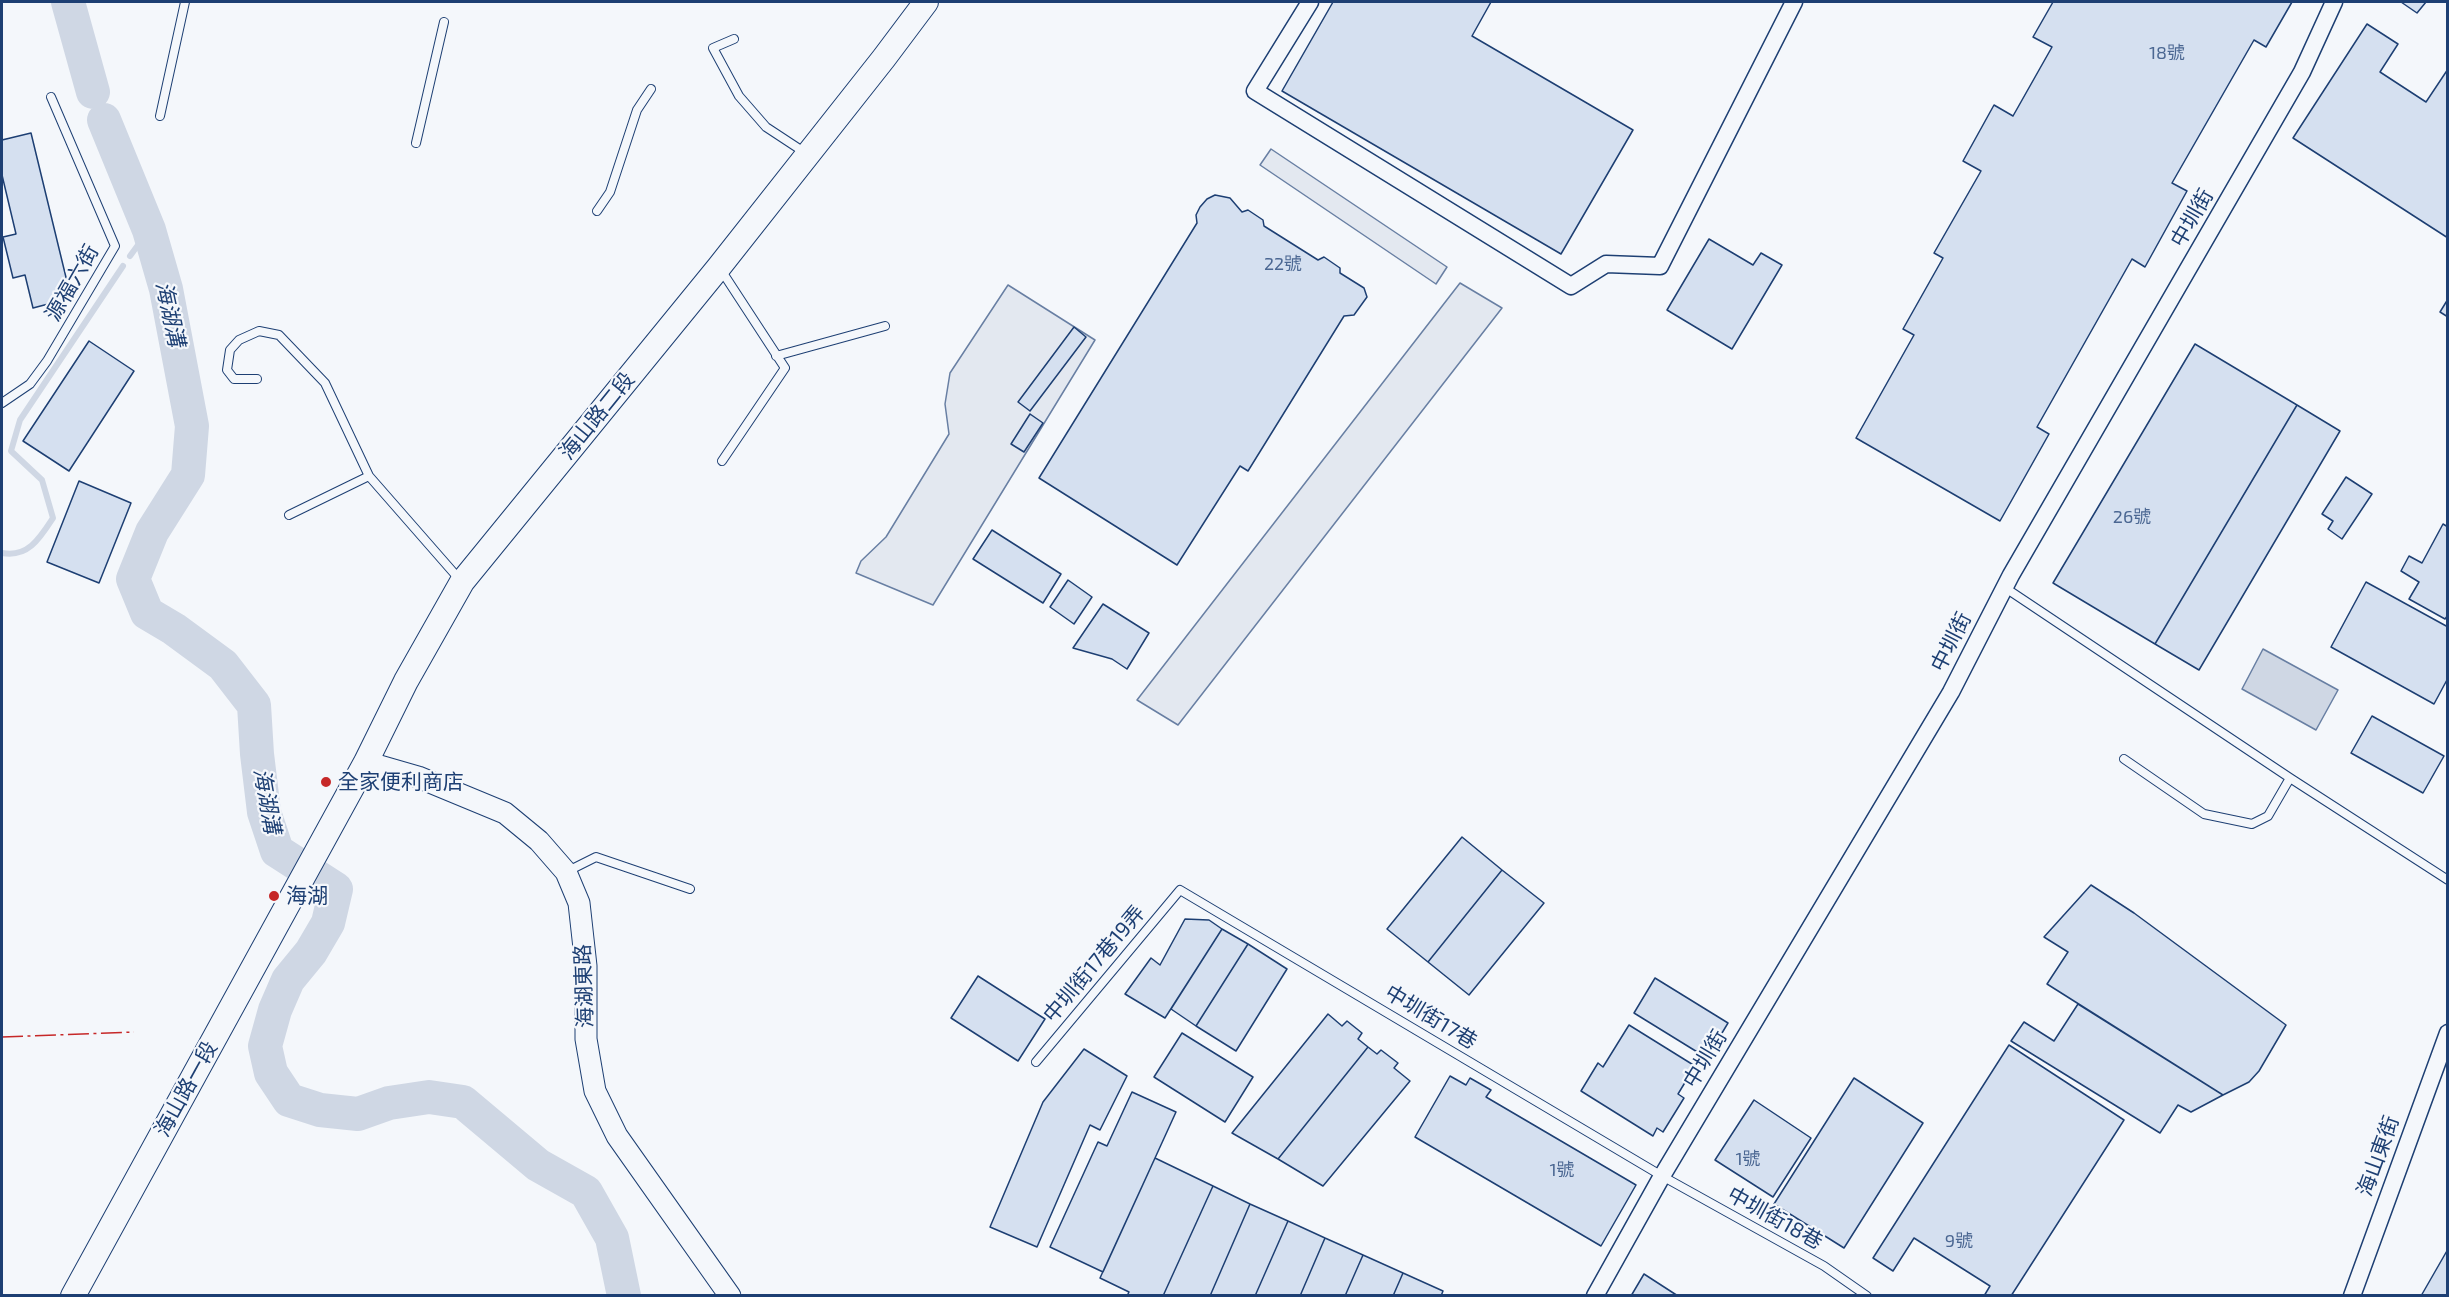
<!DOCTYPE html>
<html>
<head>
<meta charset="utf-8">
<style>
	body { margin:0 }
	#map { position:relative; width:2449px; height:1297px; overflow:hidden; background:#f4f7fb; font-family:"Exo 2",sans-serif }
	canvas { display:block }
	.frame { position:absolute; inset:0; border:3px solid #1d3f73; pointer-events:none }
</style>
</head>
<body>
<div id="map">
<canvas width="2449" height="1297"></canvas>
<div class="frame"></div>
</div>
<script>
const ctx = document.querySelector('canvas').getContext('2d');
ctx.lineJoin = 'round';
function fill(path, color) {
  ctx.fillStyle = color;
  ctx.fill(path, 'evenodd');
}
function trace(path, color, width, dash) {
  ctx.strokeStyle = color;
  ctx.lineWidth = width;
  ctx.lineCap = dash ? 'butt' : 'round';
  ctx.setLineDash(dash || []);
  ctx.stroke(path);
}
function drawText(font, color, halo, rows, align = 'center') {
  ctx.font = font + ' "Exo 2","Noto Sans TC",sans-serif';
  ctx.lineWidth = 4.5;
  ctx.setLineDash([]);
  ctx.textBaseline = 'middle';
  ctx.strokeStyle = halo;
  ctx.fillStyle = color;
  for (const [text, x, y, turn = 0] of rows) {
    ctx.save();
    ctx.translate(x, y);
    ctx.rotate((+turn || 0) * Math.PI / 180);
    ctx.textAlign = isNaN(turn) ? turn : align;
    if (halo) ctx.strokeText(text, 0, 0);
    ctx.fillText(text, 0, 0);
    ctx.restore();
  }
}
const parking = new Path2D(`
	M1271,149L1447,267L1436,284L1260,165Z
	M1460,283L1502,308L1178,725L1137,700Z
	M1008,285L1095,340L933,605L856,573L861,561L886,537L949,434L945,404L950,373Z`);
fill(parking, '#e3e8f0');
trace(parking, '#687fa3', 1.5);
const water = new Path2D(`
	M2263,649L2338,690L2316,730L2242,689Z`);
fill(water, '#cfd7e4');
trace(water, '#687fa3', 1.5);
trace(new Path2D(`
	M130,256L149,230
	M2,553C28,558 40,538 53,518L42,480L11,451L20,420L123,266`), '#cfd7e4', 6);
trace(new Path2D(`
	M68,2L93,92
	M104,120L149,230L166,289L192,426L188,475L152,532L133,579L147,613L174,629L223,665L254,705L257,754L264,812L277,851L336,889L328,923L311,952L288,980L275,1010L265,1046L271,1073L289,1100L320,1110L358,1114L389,1103L429,1097L463,1102L538,1165L586,1192L612,1238L624,1296`), '#cfd7e4', 34);
const building = new Path2D(`
	M1333,2H1491L1472,36L1633,130L1561,254L1282,91Z
	M2053,2H2292L2266,47L2254,40L2172,183L2187,191L2145,267L2132,259L2037,427L2049,434L2000,521L1856,438L1914,335L1903,329L1943,258L1934,253L1981,171L1963,161L1994,105L2013,116L2052,47L2033,37Z
	M2401,2H2426L2417,13Z
	M2367,24L2398,44L2380,72L2426,102L2448,69V238L2293,138Z
	M31,133L71,298L33,308L25,275L13,278L3,237L16,234L2,175V140Z
	M1215,195L1230,198L1242,212L1248,210L1263,220L1264,226L1318,260L1324,257L1340,268V273L1364,288L1367,297L1354,315L1344,316L1248,471L1240,466L1177,565L1039,478L1197,223L1196,215L1200,207L1207,199Z
	M1709,239L1753,265L1761,253L1782,265L1732,349L1667,310Z
	M2448,299V317L2440,312Z
	M1074,327L1086,337L1030,411L1018,402Z
	M89,341L134,371L69,471L23,441Z
	M2195,344L2297,405L2155,644L2053,583Z
	M2297,405L2340,431L2199,670L2155,644Z
	M1030,414L1043,423L1024,452L1011,444Z
	M2346,477L2372,494L2342,539L2328,529L2333,521L2322,514Z
	M79,481L131,503L99,583L47,562Z
	M2443,524L2448,527V615L2445,619L2409,599L2419,582L2401,571L2409,556L2422,563Z
	M992,530L1061,574L1043,603L973,559Z
	M1068,580L1092,597L1074,624L1050,607Z
	M2366,582L2448,627V678L2434,704L2331,647Z
	M1103,604L1149,633L1127,669L1112,659L1073,648Z
	M2372,716L2444,756L2423,793L2351,753Z
	M1462,837L1502,870L1428,962L1387,929Z
	M1502,870L1544,903L1469,995L1428,962Z
	M2091,885L2134,913L2286,1025L2259,1071L2249,1082L2223,1095L2047,984L2068,952L2044,937Z
	M1185,919L1209,920L1222,929L1165,1018L1125,994L1151,958L1160,965Z
	M1222,929L1248,944L1196,1026L1171,1009Z
	M1248,944L1287,969L1236,1051L1196,1026Z
	M978,976L1045,1019L1018,1061L951,1018Z
	M1655,978L1728,1023L1707,1058L1634,1013Z
	M2078,1004L2223,1095L2191,1112L2178,1105L2160,1133L2011,1041L2024,1022L2054,1041Z
	M1328,1014L1342,1026L1347,1021L1362,1033L1358,1039L1368,1047L1278,1159L1232,1133Z
	M1629,1025L1695,1066L1678,1094L1684,1098L1663,1132L1657,1128L1653,1136L1581,1091L1598,1063L1603,1067Z
	M1182,1033L1253,1077L1225,1122L1154,1077Z
	M2009,1045L2124,1120L2011,1296H1984L1990,1286L1914,1238L1893,1271L1873,1258Z
	M1368,1047L1377,1054L1381,1050L1398,1063L1394,1068L1410,1081L1323,1186L1278,1159Z
	M1084,1049L1127,1076L1100,1130L1090,1125L1037,1247L990,1227L1043,1102Z
	M1450,1076L1466,1085L1470,1078L1491,1090L1486,1097L1636,1185L1601,1246L1415,1137Z
	M1854,1078L1923,1123L1844,1248L1774,1204Z
	M1132,1092L1176,1112L1103,1272L1050,1247L1098,1142L1107,1146Z
	M1754,1100L1811,1138L1773,1197L1715,1160Z
	M1155,1158L1213,1186L1163,1296H1127L1129,1292L1100,1278Z
	M1213,1186L1250,1204L1210,1296H1163Z
	M1250,1204L1288,1221L1255,1296H1210Z
	M1288,1221L1325,1238L1300,1296H1255Z
	M1325,1238L1363,1255L1345,1296H1300Z
	M2448,1249V1296H2421Z
	M1363,1255L1403,1273L1393,1296H1345Z
	M1403,1273L1443,1291L1441,1296H1393Z
	M1644,1274L1678,1296H1631Z`);
fill(building, '#d5e0f0');
trace(building, '#1d3f73', 1.5);
const service = new Path2D(`
	M734,39L713,48L739,96L766,127L807,154
	M160,116L185,2
	M416,143L444,22
	M597,211L610,192L637,110L651,89
	M721,270L785,368L722,461
	M776,356L885,326
	M257,379H234L227,370L230,350L239,340L259,331L279,335L325,383L369,476L460,580
	M2,403L30,384L47,361L115,246L51,97
	M289,515L369,476
	M2004,587L2290,778L2448,880
	M2124,759L2204,814L2252,824L2268,816L2290,778
	M566,872L596,857L690,889
	M1036,1062L1180,890L1662,1176L1824,1266L1867,1296`);
const minor = new Path2D(`
	M1310,2L1255,91L1571,286L1606,264L1660,266L1794,2
	M1595,1296L1662,1176L1951,692L2011,575L2302,72L2334,2
	M2352,1296L2448,1033`);
const tertiary = new Path2D(`
	M366,762L418,777L505,813L539,841L566,872L579,903L586,966V1039L595,1091L617,1136L730,1296`);
const secondary = new Path2D(`
	M73,1296L366,762L406,681L462,582L719,267L884,58L926,2`);
trace(service, '#1d3f73', 10);
trace(minor, '#1d3f73', 19);
trace(tertiary, '#1d3f73', 23);
trace(secondary, '#1d3f73', 26);
trace(service, '#f4f7fb', 8);
trace(minor, '#f4f7fb', 16);
trace(tertiary, '#f4f7fb', 21);
trace(secondary, '#f4f7fb', 24);
trace(new Path2D(`
	M2,1037L134,1032`), '#c62828', 1.5, [21, 4.5, 3, 4.5]);
for (const [x, y, r, color] of [
	[326,782,6,"#c62828"],
	[274,896,6,"#c62828"]
]) {
  const dot = new Path2D();
  dot.arc(x, y, r, 0, 2 * Math.PI);
  ctx.fillStyle = color;
  ctx.fill(dot);
  trace(dot, '#f4f7fb', 2);
}
drawText('18px', '#4b6792', null, [
	["18號",2167,53],
	["22號",1283,264],
	["26號",2132,517],
	["1號",1748,1159],
	["1號",1562,1170],
	["9號",1959,1241]
]);
drawText('21px', '#1d3f73', '#f4f7fb', [
	["中圳街",2192,218,-60],
	["源福六街",72,283,-60],
	["海山路二段",597,416,-51],
	["中圳街",1951,642,-63],
	["中圳街17巷19弄",1094,964,-50],
	["海湖東路",584,986,-92],
	["中圳街17巷",1431,1017,31],
	["中圳街",1705,1059,-59],
	["海山路一段",186,1089,-61],
	["海山東街",2378,1156,-70],
	["中圳街18巷",1775,1218,29]
]);
drawText('21px', '#1d3f73', '#f4f7fb', [
	["全家便利商店",338,782],
	["海湖",286,896]
], 'left');
drawText('italic 22px', '#1d3f73', '#f4f7fb', [
	["海湖溝",170,314,78],
	["海湖溝",267,801,80]
]);
</script>
</body>
</html>
